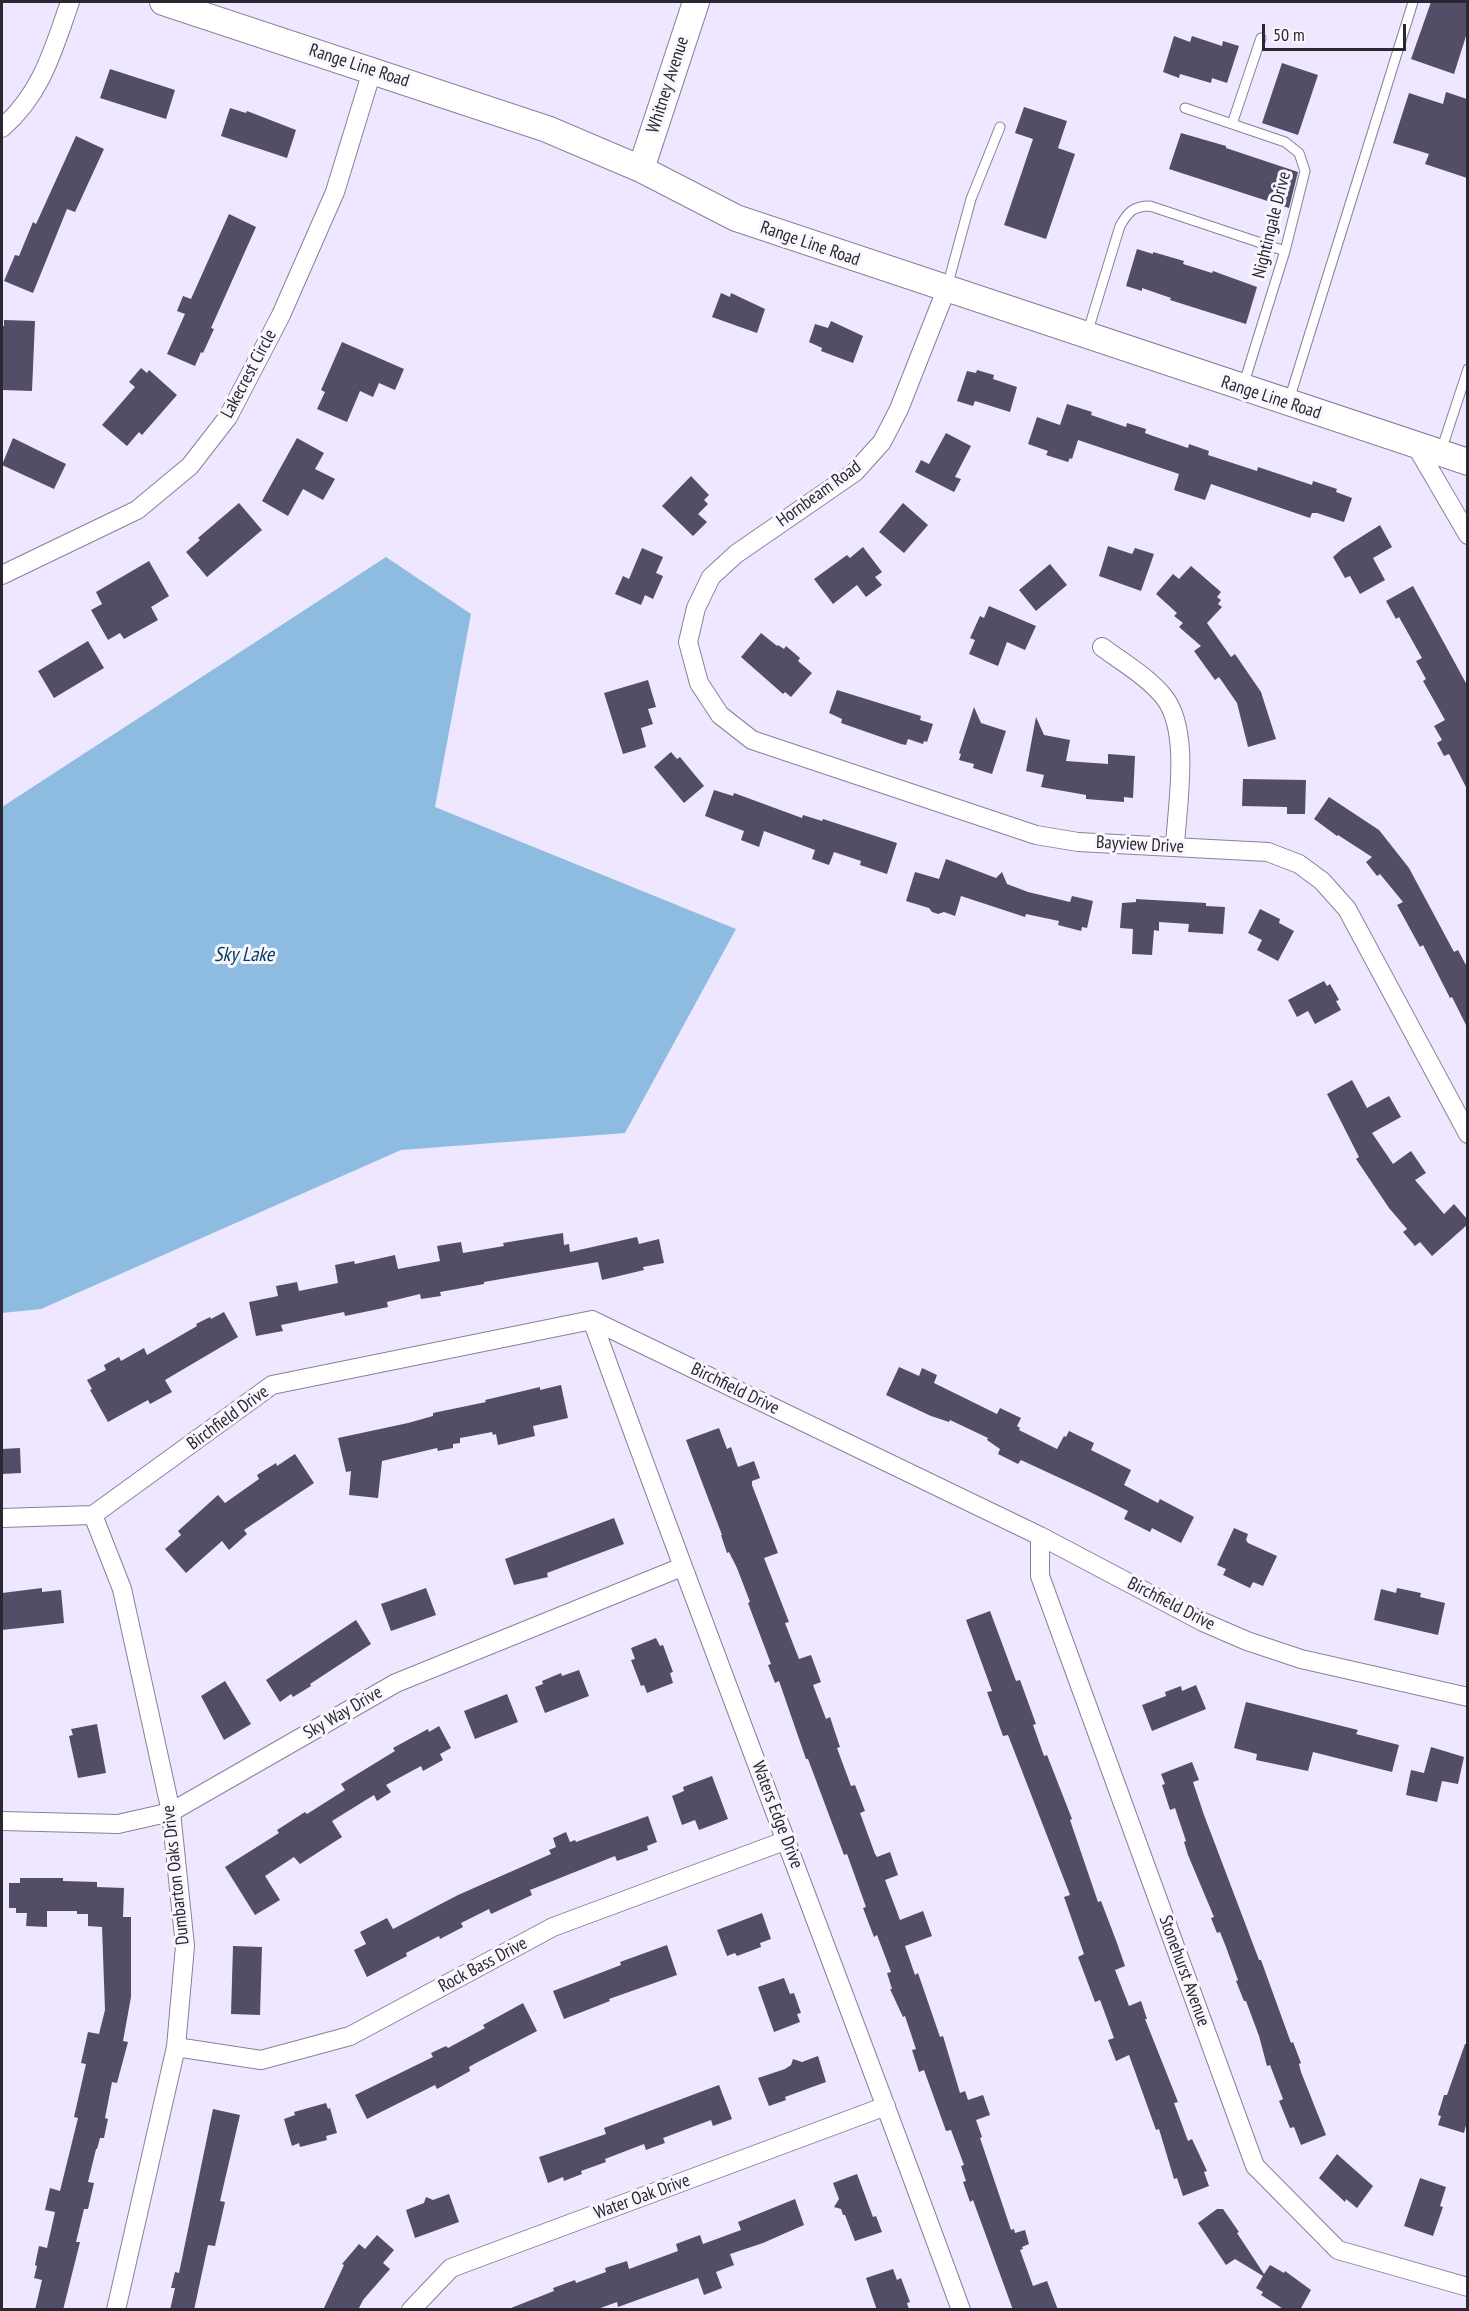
<!DOCTYPE html>
<html>
<head>
<meta charset="utf-8">
<style>
	body { margin:0 }
	#map { position:relative; width:1469px; height:2311px; overflow:hidden; background:#eee7ff; font-family:"PT Sans Narrow",sans-serif }
	canvas { display:block }
	.frame { position:absolute; inset:0; border:3px solid #2b2732; pointer-events:none }
	.scale { position:absolute; left:1262px; top:24px; width:144px; height:27px; box-sizing:border-box; border:3px solid #2b2732; border-top:0; padding-left:8px; font-size:18px; line-height:21px; white-space:nowrap; color:#2b2732; -webkit-text-stroke:4px #f9f7fd; paint-order:stroke }
</style>
</head>
<body>
<div id="map">
<canvas width="1469" height="2311"></canvas>
<div class="frame"></div>
<div class="scale">50 m</div>
</div>
<script>
const ctx = document.querySelector('canvas').getContext('2d');
ctx.lineJoin = 'round';
function fill(path, color) {
  ctx.fillStyle = color;
  ctx.fill(path, 'evenodd');
}
function trace(path, color, width, dash) {
  ctx.strokeStyle = color;
  ctx.lineWidth = width;
  ctx.lineCap = dash ? 'butt' : 'round';
  ctx.setLineDash(dash || []);
  ctx.stroke(path);
}
function drawText(font, color, halo, rows, align = 'center') {
  ctx.font = font + ' "PT Sans Narrow",sans-serif';
  ctx.lineWidth = 6;
  ctx.setLineDash([]);
  ctx.textBaseline = 'middle';
  ctx.strokeStyle = halo;
  ctx.fillStyle = color;
  for (const [text, x, y, turn = 0] of rows) {
    ctx.save();
    ctx.translate(x, y);
    ctx.rotate((+turn || 0) * Math.PI / 180);
    ctx.textAlign = isNaN(turn) ? turn : align;
    if (halo) ctx.strokeText(text, 0, 0);
    ctx.fillText(text, 0, 0);
    ctx.restore();
  }
}
fill(new Path2D(`
	M386,557L471,614L435,807L736,929L625,1133L401,1150L41,1309L2,1313V807Z`), '#8ebce1');
fill(new Path2D(`
	M1431,2H1467V33L1454,74L1411,59Z
	M1174,36L1190,42L1192,36L1222,46L1223,41L1239,46L1227,83L1212,78L1211,83L1180,74L1179,78L1163,72Z
	M1282,63L1318,75L1298,135L1262,123Z
	M110,69L175,90L166,119L100,98Z
	M1446,92L1467,99V178L1425,164L1429,154L1393,143L1409,93L1443,104Z
	M1024,107L1067,121L1058,148L1075,154L1046,239L1004,225L1033,139L1015,133Z
	M230,108L246,113L247,111L296,130L287,158L221,136Z
	M1181,133L1226,146V148L1298,172L1289,208L1169,169Z
	M76,136L104,149L75,212L67,209L33,293L4,281L15,255L19,256L33,222L36,224Z
	M229,214L256,227L211,328L214,329L203,353L201,352L195,366L167,354L185,314L177,311L183,296L191,299Z
	M1137,249L1153,254V252L1184,261L1183,264L1212,273L1213,271L1257,287L1246,324L1170,300L1171,298L1142,288V291L1126,286Z
	M721,293L730,297L731,293L765,309L757,333L712,317Z
	M4,320L35,321L32,391L2,390V326H4Z
	M831,321L863,336L853,363L821,351L822,348L809,342L815,324L828,328Z
	M342,342L404,369L395,390L379,383L373,397L360,391L347,422L317,409L325,392L321,390Z
	M141,368L147,373L149,370L177,395L142,435L139,432L127,446L102,425L135,387L129,382Z
	M977,370L994,375L993,379L1017,387L1010,412L975,401L973,406L957,401L967,371L976,373Z
	M1067,404L1092,412L1091,415L1126,427L1127,423L1146,429L1145,433L1153,436L1188,448L1189,444L1209,451L1208,455L1257,471L1258,467L1312,485L1313,481L1337,489L1336,492L1352,498L1344,522L1317,513H1312L1310,518L1211,484L1205,500L1174,490L1179,474L1078,440L1072,459L1070,458L1068,462L1046,455L1048,451L1028,444L1037,417L1060,425Z
	M946,433L971,446L955,477L961,479L954,492L915,472L921,460L929,464Z
	M13,438L66,464L54,489L2,465Z
	M297,438L324,453L315,469L335,479L323,500L303,489L288,516L262,501Z
	M691,476L709,495L704,500L708,504L698,514L707,522L693,536L662,506Z
	M239,503L262,530L207,577L186,552L200,540L198,538Z
	M903,503L928,525L904,553L879,532Z
	M1380,525L1392,547L1373,558L1385,580L1360,594L1350,576L1345,578L1333,557L1342,549Z
	M1108,546L1132,554L1135,548L1154,554L1141,591L1099,576Z
	M863,547L882,572L875,577L882,585L866,597L857,585L833,604L814,579L847,555L850,558Z
	M642,548L663,557L656,573L663,576L653,599L645,595L641,605L615,594L623,576L629,579Z
	M149,561L169,596L151,607L158,620L124,639L120,633L108,640L91,610L102,604L96,592Z
	M1050,564L1067,585L1036,611L1019,590Z
	M1191,566L1221,592L1217,597L1221,600L1218,604L1222,607L1207,623L1231,657L1235,654L1261,692L1276,739L1248,747L1237,703L1219,677L1215,680L1194,651L1201,646L1179,627L1183,623L1174,616L1177,613L1156,594L1173,574L1179,579Z
	M1413,586L1467,685V789L1449,754L1444,756L1437,743L1442,740L1434,726L1445,720L1423,681L1426,679L1416,661L1422,658L1399,617L1396,619L1386,601Z
	M989,606L1036,626L1025,650L1007,642L998,666L969,654L975,640L970,638L980,616L984,618Z
	M761,633L777,646L778,645L784,649L786,646L800,658L798,661L812,673L791,697L785,692L783,694L741,657Z
	M88,641L104,668L54,698L38,671Z
	M648,680L656,707L648,709L653,724L641,728L646,747L623,754L604,693Z
	M837,690L921,716L920,720L933,724L927,742L924,741L923,744L908,739L906,745L901,744L841,723L842,719L829,713Z
	M974,707L981,723L1006,731L992,774L973,768L974,764L959,760L961,754L959,753Z
	M1036,717L1044,735L1070,740L1066,761L1108,764V754L1135,756L1133,798L1124,797V802L1086,799V795L1041,787L1044,775L1026,771Z
	M671,752L677,759L680,757L704,786L684,803L654,767Z
	M1243,779L1306,780L1305,814H1287V807L1242,806Z
	M714,790L733,796L734,793L802,818L803,815L822,821L823,819L897,843L887,874L860,865L861,861L834,852L829,865L812,859L815,850L764,831L759,847L741,840L744,831L705,816Z
	M1329,797L1379,830L1409,868L1454,952L1458,950L1467,967V1027L1452,997L1450,998L1423,945L1420,947L1397,905L1403,902L1380,874L1377,876L1366,862L1372,857L1338,835L1337,836L1314,819Z
	M946,859L996,878L1002,872L1007,884L1028,892L1070,902L1072,896L1093,901L1087,928L1082,927L1081,931L1058,925L1059,921L1026,914L1025,917L961,896L955,916L944,912L938,914L932,912L929,908L906,901L915,872L939,879Z
	M1136,899L1206,903V906L1225,907L1223,934L1188,932L1189,924L1159,922V931L1154,930L1152,955L1132,954L1133,929L1120,928L1122,903L1136,902Z
	M1260,909L1280,919L1279,923L1294,931L1278,961L1257,950L1262,940L1248,933Z
	M1324,981L1327,986L1330,984L1339,1000L1336,1001L1341,1010L1315,1024L1308,1011L1297,1017L1288,1000Z
	M1352,1080L1367,1108L1389,1096L1401,1117L1372,1133L1393,1164L1411,1151L1426,1173L1415,1180L1444,1214L1454,1204L1467,1219V1225L1432,1256L1420,1242L1415,1246L1403,1232L1407,1229L1389,1208L1356,1159L1359,1157L1327,1094Z
	M563,1233L564,1245L569,1244L570,1252L637,1237L639,1244L659,1239L664,1263L643,1267L644,1270L602,1280L598,1262L484,1282V1284L440,1292L441,1296L421,1299L420,1294L387,1302L388,1307L345,1316L344,1312L281,1325L283,1331L256,1336L249,1302L278,1296L276,1286L297,1282L299,1291L338,1283L335,1265L354,1261L355,1264L395,1255L398,1269L440,1261L437,1246L461,1242L463,1253L504,1246L503,1243Z
	M224,1312L238,1337L165,1380L172,1392L150,1404L148,1400L108,1422L90,1390L92,1389L87,1380L106,1370L104,1365L119,1357L121,1361L144,1348L147,1355L197,1326L196,1324L210,1317L211,1319Z
	M899,1367L919,1376L922,1368L937,1375L934,1383L997,1414L1000,1408L1021,1418L1017,1426L1020,1428L1019,1430L1057,1449L1064,1436L1066,1437L1069,1431L1094,1443L1091,1450L1131,1470L1124,1485L1158,1503L1160,1499L1194,1517L1181,1543L1152,1528L1150,1532L1124,1519L1128,1511L1090,1492L1021,1460L1018,1464L998,1454L1000,1449L987,1440L988,1438L950,1420L949,1422L931,1416L886,1395Z
	M561,1385L568,1418L533,1426L535,1436L498,1445L496,1434L493,1435L492,1432L460,1438V1443L453,1444V1448L438,1451L437,1448L382,1461L378,1498L349,1495L351,1471L346,1472L338,1438L408,1423L433,1416V1413L486,1402L485,1400L540,1387V1390Z
	M719,1428L727,1449L731,1447L738,1467L754,1461L760,1478L752,1481V1485L778,1553L764,1558L789,1622L785,1623L799,1659L811,1655L821,1682L813,1685L826,1719L830,1717L840,1747L837,1748L851,1786L855,1785L865,1811L860,1813L875,1854L877,1857L890,1852L898,1875L885,1880L900,1920L923,1911L932,1936L905,1946L915,1975L918,1973L940,2037L943,2036L960,2093L965,2091L968,2100L983,2095L990,2115L976,2120L982,2137L980,2138L1011,2230L1014,2229L1015,2233L1025,2230L1029,2244L1022,2247L1023,2249L1020,2250L1033,2286L1047,2281L1058,2310H1013L973,2200L970,2202L963,2182L966,2181L961,2166L964,2165L951,2130L946,2131L924,2070L919,2072L912,2050L916,2049L905,2016L903,2017L890,1989H892L887,1973L891,1972L877,1935L874,1937L863,1908L866,1907L847,1854L844,1855L808,1759H806L779,1681L775,1683L768,1665L771,1664L748,1603L750,1602L737,1568L729,1552L727,1553L721,1535H722L686,1440Z
	M20,1448L21,1473L2,1474V1449Z
	M295,1454L314,1483L244,1530L247,1534L229,1550L222,1541L186,1573L165,1549L181,1535L178,1531L218,1495L225,1503L259,1479L257,1475L276,1463L277,1466Z
	M614,1518L624,1544L547,1573L548,1577L514,1585L505,1559Z
	M1234,1528L1248,1534L1246,1540L1248,1543L1277,1556L1263,1586L1253,1582L1250,1588L1223,1575L1226,1569L1217,1565Z
	M42,1588V1592L61,1590L64,1623L2,1630V1593Z
	M426,1588L436,1615L391,1631L381,1604Z
	M1397,1588L1421,1593L1420,1597L1445,1603L1438,1635L1374,1620L1381,1589L1396,1593Z
	M990,1611L1016,1681L1020,1680L1036,1724L1033,1725L1044,1756L1047,1755L1072,1819L1070,1820L1098,1902L1101,1901L1117,1943L1125,1966L1115,1970L1129,2006L1141,2001L1147,2019H1145L1178,2102L1174,2103L1188,2141L1192,2139L1207,2171L1204,2172L1209,2186L1183,2196L1177,2178L1174,2179L1159,2129L1156,2130L1129,2055L1116,2061L1108,2040L1114,2038L1100,2000L1095,2002L1078,1957L1084,1954L1064,1897L1070,1895L1008,1735L1003,1736L987,1692L992,1691L966,1620Z
	M356,1620L371,1644L310,1684L311,1686L293,1697L291,1694L280,1702L266,1680Z
	M656,1638L660,1646L663,1645L673,1672L670,1673L673,1683L647,1693L644,1685L641,1686L631,1660L635,1659L631,1648Z
	M579,1670L589,1696L545,1713L535,1687L543,1684L542,1681L561,1673L562,1676Z
	M225,1681L251,1724L224,1740L201,1696Z
	M1196,1685L1206,1709L1152,1731L1142,1705L1166,1696L1165,1692L1181,1686L1182,1691Z
	M507,1694L518,1722L475,1739L464,1711Z
	M1246,1702L1358,1730L1356,1734L1399,1745L1392,1772L1313,1752L1308,1771L1256,1760L1257,1754L1234,1748Z
	M97,1724L106,1773L78,1778L69,1736L73,1735L71,1729Z
	M439,1726L451,1748L440,1754L443,1760L423,1771L421,1766L386,1785L391,1792L377,1801L374,1795L332,1821L342,1837L300,1864L294,1857L265,1876L280,1900L255,1915L225,1867L279,1833L277,1830L305,1812L307,1814L345,1790L341,1784L395,1751L393,1748L428,1729L429,1732Z
	M1431,1747L1464,1757L1458,1784L1442,1781L1437,1802L1406,1795L1411,1770L1424,1773Z
	M1192,1762L1199,1780L1193,1782L1204,1815L1259,1960H1261L1291,2043L1293,2042L1301,2063L1299,2064L1301,2072L1326,2135L1301,2145L1294,2127L1290,2128L1279,2101L1283,2099L1270,2065L1267,2066L1259,2036L1246,2001H1244L1236,1981L1238,1980L1226,1947L1220,1932L1217,1933L1211,1918L1214,1917L1188,1855L1184,1842L1186,1841L1175,1808L1170,1810L1162,1785L1165,1784L1161,1774Z
	M712,1776L728,1819L699,1830L695,1820L682,1825L672,1796L684,1791L683,1787Z
	M648,1816L657,1842L647,1846L648,1850L617,1861L615,1856L530,1890L532,1895L491,1914L489,1909L461,1923L463,1927L440,1939L439,1936L406,1953L407,1956L367,1977L354,1950L366,1944L360,1932L387,1918L393,1929L458,1895L551,1854L549,1850L556,1847L553,1838L566,1832L570,1842L575,1840L576,1842Z
	M20,1878H63V1881L97,1882V1887L124,1888L123,1917H131V1997L123,2041L128,2042L117,2083L112,2082L105,2118L108,2119L104,2138H100L97,2149H96L88,2182L94,2183L88,2209H84L76,2242H80L63,2310H35L42,2280L34,2278L37,2266L35,2265L39,2246L47,2248L55,2212L45,2210L50,2188L60,2191L78,2118L74,2117L86,2064L81,2063L88,2032L99,2034L105,2010L102,1927L88,1926V1914H77V1911H47V1927L26,1926L27,1913H16V1908H9V1883H20Z
	M762,1913L771,1939L760,1943L761,1947L737,1956L735,1953L727,1956L717,1930Z
	M667,1945L677,1975L609,1999L610,2001L564,2019L553,1991L621,1965L620,1962Z
	M233,1946L262,1947L260,2015L231,2014Z
	M784,1978L790,1994L794,1993L801,2013L797,2014L800,2022L774,2032L758,1987Z
	M523,2003L537,2031L476,2063L469,2067L470,2071L437,2089L435,2085L367,2119L355,2095L433,2057L431,2053L446,2046L448,2048L485,2028L483,2025Z
	M1465,2044H1467V2121L1464,2133L1438,2125L1441,2116L1438,2115L1444,2095H1447Z
	M818,2056L826,2082L785,2097L786,2100L769,2106L758,2078L785,2069L791,2065L793,2059L802,2062Z
	M719,2085L732,2119L713,2126L711,2120L663,2138L665,2143L646,2150L644,2144L605,2159L606,2162L581,2171L582,2174L564,2181L563,2177L548,2183L539,2157L606,2134L604,2128Z
	M326,2103L328,2109L330,2108L337,2133L326,2136L327,2140L300,2147L299,2143L292,2146L284,2119L295,2115L294,2112Z
	M213,2109L240,2115L220,2201L225,2202L215,2246L208,2245L194,2310H170L175,2288H171L175,2272L179,2273Z
	M1337,2154L1373,2186L1357,2208L1346,2199L1345,2202L1319,2178Z
	M857,2174L873,2217L876,2216L882,2232L855,2241L845,2215H843L841,2209L834,2207L839,2199L833,2183Z
	M1420,2178L1446,2187L1440,2206L1443,2207L1433,2236L1404,2226Z
	M449,2194L459,2222L415,2238L406,2210L424,2203L426,2197L433,2200Z
	M795,2199L804,2225L763,2243L730,2254L734,2265L716,2272L722,2288L704,2295L698,2278L618,2307L617,2302L595,2310H511V2308L554,2291L553,2288L575,2280L576,2283L606,2272L605,2268L627,2261L629,2269L678,2251L676,2244L700,2235L703,2244L741,2230L738,2222Z
	M1217,2209H1223L1239,2232L1237,2233L1264,2274L1270,2265L1284,2273L1285,2271L1311,2290L1300,2310H1285L1261,2295L1263,2292L1256,2288L1263,2276L1235,2259L1226,2265L1198,2223Z
	M377,2235L394,2250L383,2263L390,2269L363,2300L358,2310H323L344,2265L342,2264L359,2244L365,2249Z
	M893,2269L897,2280L901,2278L910,2302L907,2303L909,2310H877L872,2296L866,2278Z`), '#534e67');
const lane = new Path2D(`
	M1185,108L1285,142L1299,153L1305,171L1285,251L1243,386
	M1232,124L1261,38
	M947,287L971,199L1000,127
	M1087,334L1120,226C1128,212 1133,206 1150,206L1285,251
	M1289,400L1413,2
	M1441,451L1468,369`);
const street = new Path2D(`
	M2,128C42,93 53,50 70,2
	M946,290L899,409L882,442L855,472L736,554L711,577L696,608L688,642L699,683L720,715L752,740L1036,835L1078,842L1268,852L1299,864L1322,881L1347,909L1468,1134
	M1416,446L1468,535
	M2,575L137,510L190,466L228,417L281,315L335,192L372,71
	M1102,647C1122,662 1148,677 1164,697C1191,731 1177,805 1175,846
	M592,1320C712,1651 840,1979 961,2310
	M93,1515L122,1589L171,1812L185,1946L176,2047L116,2310
	M2,1518L93,1515L272,1385L592,1320L1040,1536L1203,1622L1247,1641L1301,1659L1468,1697
	M1040,1536V1576L1255,2166L1338,2250L1468,2287
	M2,1821L118,1824L171,1812L396,1683L682,1567
	M176,2047L261,2060L350,2036L553,1927L787,1840
	M411,2310L451,2268L886,2106`);
const secondary = new Path2D(`
	M163,2L547,129L641,169L736,218L1468,462
	M641,169L696,2`);
trace(lane, '#89809b', 11);
trace(street, '#89809b', 20);
trace(secondary, '#89809b', 28);
trace(lane, '#fff', 9);
trace(street, '#fff', 18);
trace(secondary, '#fff', 26);
drawText('18px', '#2b2732', '#f9f7fd', [
	["Range Line Road",359,66,18],
	["Whitney Avenue",668,85,-72],
	["Nightingale Drive",1272,225,-76],
	["Range Line Road",810,244,19],
	["Lakecrest Circle",249,374,-62],
	["Range Line Road",1271,398,18],
	["Hornbeam Road",819,494,-36],
	["Bayview Drive",1140,845,3],
	["Birchfield Drive",735,1389,26],
	["Birchfield Drive",228,1418,-36],
	["Birchfield Drive",1171,1604,27],
	["Sky Way Drive",343,1713,-30],
	["Waters Edge Drive",777,1815,69],
	["Dumbarton Oaks Drive",176,1875,-96],
	["Rock Bass Drive",483,1965,-28],
	["Stonehurst Avenue",1184,1971,70],
	["Water Oak Drive",642,2197,-20]
]);
drawText('italic 20px', '#053e62', '#f9f7fd', [
	["Sky Lake",244,955]
]);
</script>
</body>
</html>
